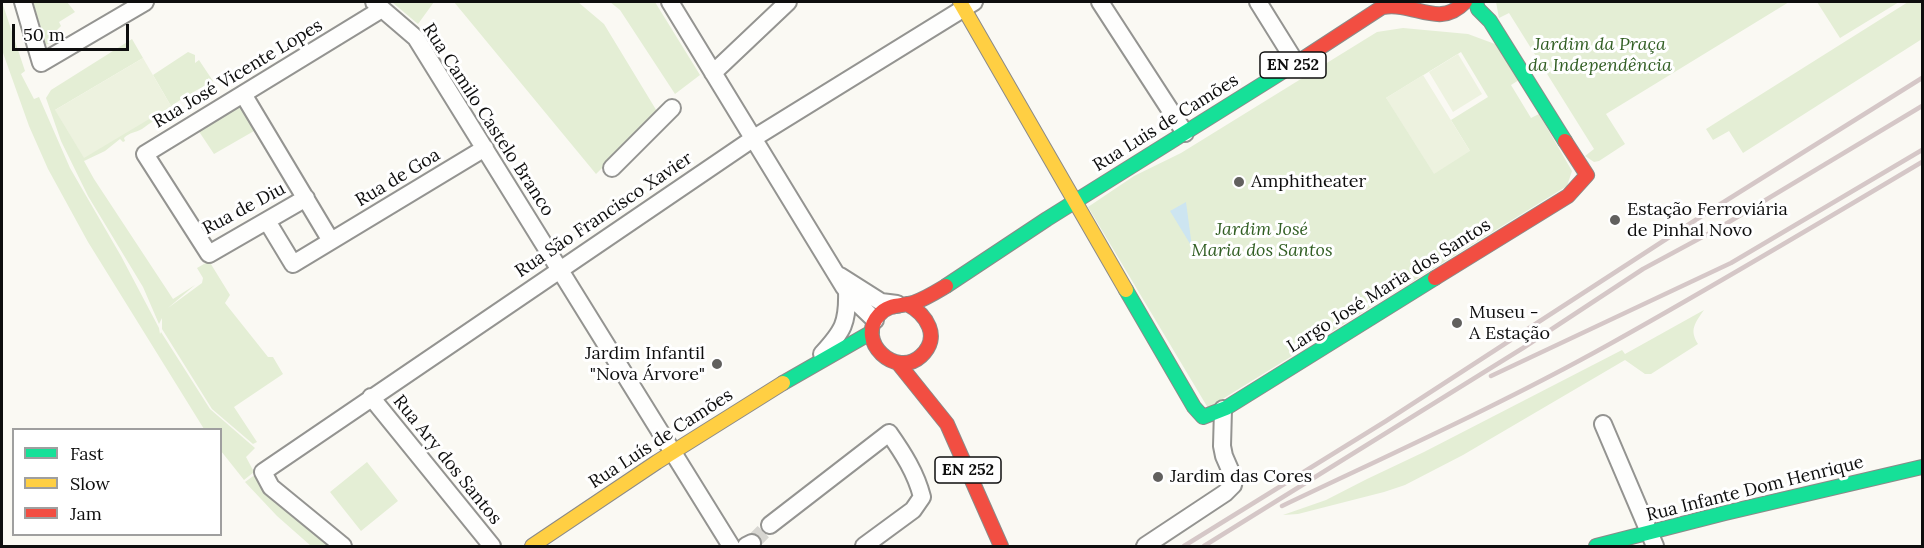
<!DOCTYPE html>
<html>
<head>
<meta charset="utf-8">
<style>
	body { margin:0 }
	#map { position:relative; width:1924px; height:548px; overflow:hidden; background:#faf9f3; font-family:Lora,serif }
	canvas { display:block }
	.frame { position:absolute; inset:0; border:3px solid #0e0e0e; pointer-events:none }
	.legend { position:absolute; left:12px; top:428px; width:210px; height:108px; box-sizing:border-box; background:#fff; border:2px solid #9f9f9f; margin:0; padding:8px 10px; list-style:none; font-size:18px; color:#0e0e0e }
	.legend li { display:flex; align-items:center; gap:12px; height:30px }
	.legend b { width:30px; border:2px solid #9f9f9f }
	.scale { position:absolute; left:12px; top:24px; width:117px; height:27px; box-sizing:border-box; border:3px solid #0e0e0e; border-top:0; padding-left:8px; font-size:18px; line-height:21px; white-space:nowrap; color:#0e0e0e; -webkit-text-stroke:4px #fff; paint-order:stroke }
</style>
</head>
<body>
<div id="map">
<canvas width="1924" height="548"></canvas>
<div class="frame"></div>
<ul class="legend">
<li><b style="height:8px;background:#16e098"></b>Fast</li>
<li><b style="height:8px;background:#ffcf43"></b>Slow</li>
<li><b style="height:8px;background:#f24e42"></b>Jam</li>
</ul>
<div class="scale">50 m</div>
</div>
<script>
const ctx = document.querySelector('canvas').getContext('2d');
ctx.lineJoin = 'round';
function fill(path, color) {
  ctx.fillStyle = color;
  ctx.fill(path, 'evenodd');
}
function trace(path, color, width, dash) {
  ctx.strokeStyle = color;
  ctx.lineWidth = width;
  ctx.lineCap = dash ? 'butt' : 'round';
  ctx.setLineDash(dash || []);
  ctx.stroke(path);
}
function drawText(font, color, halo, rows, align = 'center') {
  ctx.font = font + ' Lora,serif';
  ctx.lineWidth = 6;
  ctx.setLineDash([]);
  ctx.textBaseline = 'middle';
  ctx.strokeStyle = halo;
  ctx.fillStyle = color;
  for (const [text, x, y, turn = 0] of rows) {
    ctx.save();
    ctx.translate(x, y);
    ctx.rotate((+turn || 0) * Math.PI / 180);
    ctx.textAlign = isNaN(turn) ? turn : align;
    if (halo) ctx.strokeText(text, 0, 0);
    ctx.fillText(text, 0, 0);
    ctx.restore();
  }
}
fill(new Path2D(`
	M2,2L25,71L21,74L34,99L39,97L70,168L121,256L159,328L160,334L161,332L210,409L255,448L246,457L254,472L244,480L221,451L220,430L204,429L88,242L48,169L29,126L2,50Z
	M33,2H67L75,12L59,22L61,26L56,31L59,37L46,45Z
	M392,2H434L418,24Z
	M454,2H578L604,24L658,113L596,174Z
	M610,2H655L700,75L675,94L620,10Z
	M1496,2H1789L1606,114L1625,144L1599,161L1594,162L1585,156L1594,149L1509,13L1499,18Z
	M1817,2H1899L1840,38Z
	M1908,2H1922V39L1743,153L1729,131L1713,140L1706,129Z
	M1403,28L1468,34L1495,44L1519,80L1511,85L1531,118L1539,114L1572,171L1567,186L1208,408L1088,207L1134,176L1181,153L1377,32ZM1461,52L1488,97L1451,120L1470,151L1386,98Z
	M132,39L143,58L55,110L171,106L153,75L188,52L195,55V63L199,60L213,81C198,90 168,104 159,119C152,121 148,125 142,129C135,133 130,132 124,138L125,141L123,142L120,139L105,151L84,161L94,179L173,299L195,285L168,308L202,283L203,278L197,268L209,261L230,295L225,303L268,357H273L283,374L234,407L257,442L253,444L212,409L162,329V318L159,324L143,287L88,196L61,141L46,98L51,90Z
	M239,105L254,131L214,154L198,130Z
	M1704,310C1695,323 1689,330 1698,344L1651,374H1645L1625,360L1463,455L1405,485L1384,492L1298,514L1283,515L1326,500L1367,479L1424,452L1622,350L1625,354Z
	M367,462L398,501L361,531L330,492Z
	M256,474L337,546H311L277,516L245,482Z`), '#e4eed5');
fill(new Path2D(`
	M1458,54L1482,94L1453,112L1429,72Z
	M143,58L171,106L84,158L55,110Z
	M1423,75L1470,151L1434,174L1386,98Z`), '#edf2df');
fill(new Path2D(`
	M1186,202L1192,247L1170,211Z`), '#cde5f1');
trace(new Path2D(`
	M752,543L770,525`), '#d7d6d1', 16, [16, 8]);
const street = new Path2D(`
	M23,2L41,63L145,2
	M374,2L416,38L731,546
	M670,2L844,287L853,299L875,320
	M1100,2L1185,133
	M1258,2L1296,63
	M713,73L788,2
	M243,94L331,241
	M612,168L672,108
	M306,198L209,254L145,154L382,9
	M267,221L293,264L485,148
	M840,276L881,302L897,304
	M822,354C843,331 848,323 847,291
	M371,397L492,546
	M1603,424L1655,546
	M770,525L889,433C903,453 916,473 922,497L913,510L864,546
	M343,546L271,487L263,472L754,138L974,2
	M746,546L752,543
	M1145,546L1225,493L1233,485L1234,479L1224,456L1222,446L1223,409`);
const fast = new Path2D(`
	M1476,2L1478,9L1490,21L1565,141
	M946,286L1047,219L1298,62
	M1126,290L1194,407L1203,417L1226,408L1435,278
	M783,383L872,332
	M1596,546L1725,513L1922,467`);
const slow = new Path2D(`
	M960,2L1126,290
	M532,546L657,462L783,383`);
const jam = new Path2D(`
	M1383,7C1416,2 1439,29 1465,2
	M1298,62L1390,2
	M1435,278L1568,196L1587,175L1565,141
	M907,304C926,314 942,337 921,356C896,379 855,341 879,315C888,304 901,306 913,303C925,299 936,292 946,286
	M898,363L947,424L1001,546`);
trace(street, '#949491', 20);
trace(fast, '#8b8a88', 16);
trace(slow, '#8b8a88', 16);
trace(jam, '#8b8a88', 16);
trace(street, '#fefefd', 16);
trace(fast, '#16e098', 14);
trace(slow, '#ffcf43', 14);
trace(jam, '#f24e42', 14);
trace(new Path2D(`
	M1491,376L1731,263L1922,150
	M1282,506C1391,454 1502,404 1608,345C1714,286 1818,224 1922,162
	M1184,546L1386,421L1711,210L1922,78
	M1204,546L1523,348L1643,269L1719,228L1922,106`), '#d5c7c7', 4.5);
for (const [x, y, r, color] of [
	[1239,182,6,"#61605e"],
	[1615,220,6,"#61605e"],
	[1457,323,6,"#61605e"],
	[717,364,6,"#61605e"],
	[1158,477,6,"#61605e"]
]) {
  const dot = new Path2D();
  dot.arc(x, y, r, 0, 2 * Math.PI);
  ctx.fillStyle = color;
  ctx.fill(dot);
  trace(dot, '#fff', 2);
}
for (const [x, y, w] of [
	[1293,65,66],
	[968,470,66]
]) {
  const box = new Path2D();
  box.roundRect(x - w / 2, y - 13, w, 26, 4.5);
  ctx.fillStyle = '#fff';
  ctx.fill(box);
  trace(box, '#0e0e0e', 1.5);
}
drawText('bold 16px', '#0e0e0e', null, [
	["EN 252",1293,65],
	["EN 252",968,470]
]);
drawText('italic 18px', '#325f24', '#fff', [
	["Jardim da Praça",1600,45],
	["da Independência",1600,66],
	["Jardim José",1262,230],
	["Maria dos Santos",1262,251]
]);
drawText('18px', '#0e0e0e', '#fff', [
	["Rua José Vicente Lopes",238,74,-31],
	["Rua Camilo Castelo Branco",488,120,57],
	["Rua Luis de Camões",1166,123,-32],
	["Rua de Goa",398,178,-31],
	["Rua de Diu",244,209,-28],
	["Rua São Francisco Xavier",604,215,-34],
	["Largo José Maria dos Santos",1389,286,-32],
	["Rua Luís de Camões",661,439,-33],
	["Rua Ary dos Santos",447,460,51],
	["Rua Infante Dom Henrique",1755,489,-14]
]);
drawText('18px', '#0e0e0e', '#fff', [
	["Amphitheater",1251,182],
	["Estação Ferroviária",1627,210],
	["de Pinhal Novo",1627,231],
	["Museu -",1469,313],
	["A Estação",1469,334],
	["Jardim Infantil",705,354,"right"],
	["\"Nova Árvore\"",705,375,"right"],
	["Jardim das Cores",1170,477]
], 'left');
</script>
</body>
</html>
